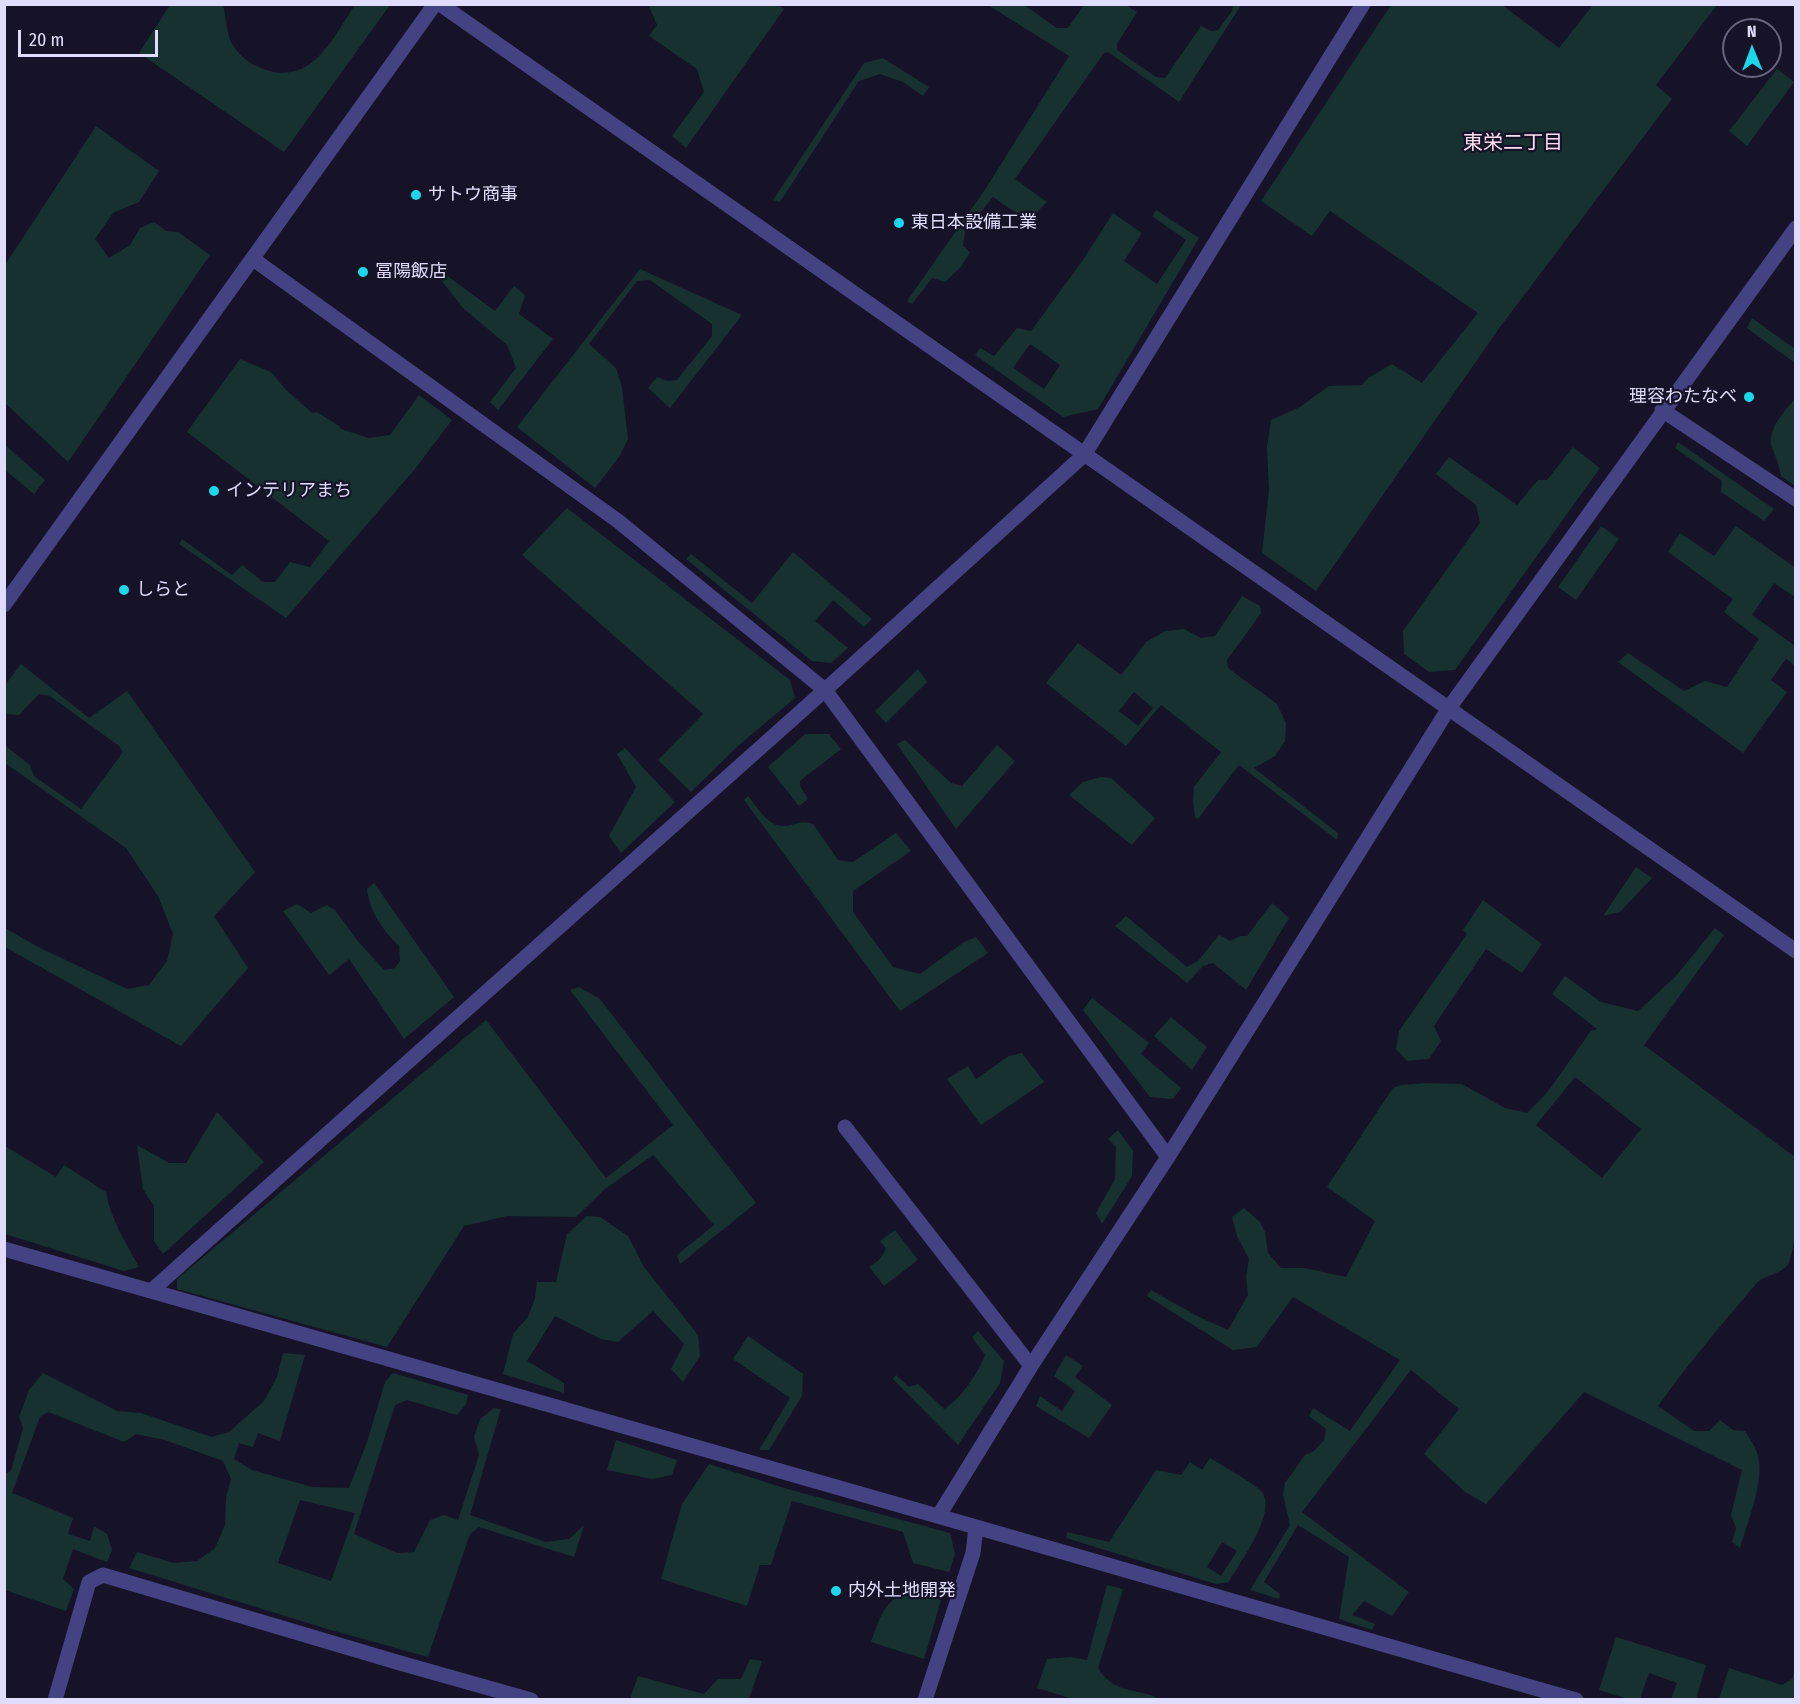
<!DOCTYPE html>
<html>
<head>
<meta charset="utf-8">
<style>
	body { margin:0 }
	#map { position:relative; width:1800px; height:1704px; overflow:hidden; background:#161328; font-family:"Fira Sans Condensed",sans-serif }
	canvas { display:block }
	.frame { position:absolute; inset:0; border:6px solid #e0ddfc; pointer-events:none }
	.north { position:absolute; left:1722px; top:18px; width:60px; height:60px; box-sizing:border-box; background:#161328; border:2px solid #67647d; border-radius:50%; rotate:359deg; font-size:16px; font-weight:700; line-height:24px; text-align:center; color:#e0ddfc }
	.north::after { content:''; display:block; margin:auto; width:21px; height:27px; background:#1bd7ea; clip-path:polygon(50% 0,100% 100%,50% 72%,0 100%) }
	.scale { position:absolute; left:18px; top:30px; width:140px; height:27px; box-sizing:border-box; border:3px solid #e0ddfc; border-top:0; padding-left:8px; font-size:18px; line-height:21px; white-space:nowrap; color:#e0ddfc; -webkit-text-stroke:4px #161328; paint-order:stroke }
</style>
</head>
<body>
<div id="map">
<canvas width="1800" height="1704"></canvas>
<div class="frame"></div>
<div class="north">N</div>
<div class="scale">20 m</div>
</div>
<script>
const ctx = document.querySelector('canvas').getContext('2d');
ctx.lineJoin = 'round';
function fill(path, color) {
  ctx.fillStyle = color;
  ctx.fill(path, 'evenodd');
}
function trace(path, color, width, dash) {
  ctx.strokeStyle = color;
  ctx.lineWidth = width;
  ctx.lineCap = dash ? 'butt' : 'round';
  ctx.setLineDash(dash || []);
  ctx.stroke(path);
}
function drawText(font, color, halo, rows, align = 'center') {
  ctx.font = font + ' "Fira Sans Condensed","Noto Sans JP",sans-serif';
  ctx.lineWidth = 4.5;
  ctx.setLineDash([]);
  ctx.textBaseline = 'middle';
  ctx.strokeStyle = halo;
  ctx.fillStyle = color;
  for (const [text, x, y, turn = 0] of rows) {
    ctx.save();
    ctx.translate(x, y);
    ctx.rotate((+turn || 0) * Math.PI / 180);
    ctx.textAlign = isNaN(turn) ? turn : align;
    if (halo) ctx.strokeText(text, 0, 0);
    ctx.fillText(text, 0, 0);
    ctx.restore();
  }
}
fill(new Path2D(`
	M170,5H223C226,15 227,38 233,45C240,57 253,66 266,70C313,85 333,37 355,5H390L284,152L139,53Z
	M778,5L784,9L686,148L672,136L704,92L697,69L649,36L657,25L649,6L645,5Z
	M988,5H1024L1057,28H1068L1084,5H1126L1137,12L1117,44V50L1156,77L1165,78L1201,26L1211,31L1218,30L1232,11L1233,5H1241L1179,102L1108,52L1104,53L1015,179L1047,202L1028,221L993,197L965,232L963,246L970,252L961,267L945,282L932,278L912,304L907,301L986,188L1069,56Z
	M1391,5H1502L1559,48L1593,5H1717L1656,85L1672,99L1500,327L1316,591L1262,553L1269,490L1267,447L1271,420L1300,407L1329,386L1362,385L1368,378L1392,364L1422,383L1478,313L1330,211L1312,236L1261,201Z
	M883,58L929,87L923,96L903,82L880,74L859,81L780,202L773,200L864,63Z
	M1777,69L1794,82L1747,146L1729,131Z
	M96,126L159,171L139,202L113,213L95,239L109,258L130,245L140,228L154,222L166,231L178,232L210,255L68,462L5,403V265Z
	M1156,210L1199,238L1098,409L1063,417L975,355L980,348L994,356L1017,328L1031,331L1083,260L1113,213L1142,233L1124,261L1157,284L1186,240L1152,216ZM1030,344L1060,365L1044,389L1013,368Z
	M640,269L742,315L670,408L648,388L657,377L667,381L677,380L712,336V324L650,280L637,281L589,344L616,368L622,387L628,439L619,457L595,488L517,427Z
	M446,275L495,311L514,286L525,295L519,314L553,339L498,410L490,402L516,368L507,345L463,308L441,280Z
	M1752,318L1795,349V363L1747,328Z
	M240,359L271,372L286,390L312,413L317,412L339,426L341,429L369,438L390,435L419,395L452,420L415,469L286,618L179,544L182,539L232,575L242,565L263,582H275L290,562L310,567L329,541L187,432Z
	M1795,398V486L1781,476C1779,465 1776,458 1772,448C1766,429 1785,412 1795,398Z
	M1678,442L1774,509L1764,521L1721,492L1722,481L1675,448Z
	M4,444L45,480L34,494L5,470Z
	M1573,447L1600,468L1455,670L1429,672L1404,654L1403,631L1480,523L1476,505L1436,474L1449,457L1517,505L1538,480H1547Z
	M567,508L790,680L795,698L739,745L691,792L658,760L703,714L522,555Z
	M1601,526L1619,539L1576,600L1558,587Z
	M1736,526L1796,568L1795,597L1774,583L1752,615L1794,645L1795,643V666L1786,659L1771,680L1787,692L1743,753L1618,662L1628,653L1684,691L1705,681L1727,687L1759,639L1724,612L1733,599L1668,552L1680,533L1714,556Z
	M793,552L872,619L864,627L833,600L815,621L848,648L831,663L812,661L686,559L691,554L752,603Z
	M1242,596L1260,606L1261,613L1227,660L1228,668L1277,704L1286,723L1285,741L1275,756L1254,768L1338,833L1337,840L1239,765L1198,819L1195,817L1193,801L1194,787L1221,752L1161,705L1126,746L1046,683L1078,643L1121,675L1146,642L1165,631L1184,629L1201,638L1215,636ZM1134,692L1153,708L1138,726L1119,711Z
	M21,664L89,718L127,691L255,872L214,916L248,968L181,1046L5,947V928L38,947L127,989L149,985L167,961L173,934L158,896L126,848L5,763V742L7,747L30,765L34,776L81,809L123,752L119,746L50,696L39,694L19,715L5,714V685Z
	M918,669L927,682L886,723L875,711Z
	M805,734H829L841,749L800,781V786L808,799L799,806L768,767Z
	M905,740L951,783L962,786L997,745L1015,761L956,829L897,744Z
	M625,748L675,802L621,853L609,836L636,787L617,754Z
	M1101,777L1111,778L1155,818L1132,845L1069,795L1083,782Z
	M748,796C757,807 768,827 784,826C797,825 799,820 813,824L838,860L853,862L896,833L911,851L853,891V912L893,967L920,974L964,942L976,937L988,953L900,1011L744,800Z
	M1636,867L1652,878L1620,912L1603,916Z
	M374,883L454,997L404,1039L349,959L329,975L283,911L297,904L311,913L327,905L335,910L357,940L384,970L395,968L400,961L399,946C383,930 370,913 367,889Z
	M1483,900L1542,944L1522,973L1486,949L1434,1026L1441,1041L1429,1059L1407,1061L1396,1049L1399,1031L1467,934L1463,930Z
	M1272,903L1289,918L1246,990L1213,963L1203,966L1187,983L1115,926L1126,916L1187,967L1198,961L1219,935L1230,941L1241,936H1247Z
	M1715,928L1724,935L1644,1045L1795,1157C1796,1191 1800,1230 1789,1262C1784,1275 1764,1274 1756,1284C1722,1324 1688,1364 1658,1406L1694,1431H1709L1720,1420L1733,1430L1745,1431C1750,1439 1756,1447 1758,1456C1765,1481 1747,1523 1740,1548L1732,1542L1736,1528L1731,1515L1742,1470L1584,1392L1486,1504L1465,1492L1424,1454L1459,1409L1411,1370L1302,1512L1409,1592L1392,1616L1364,1601L1352,1615L1375,1624L1372,1630L1339,1619L1349,1557L1298,1525L1264,1582L1280,1594L1279,1599L1250,1590L1290,1525L1283,1495L1285,1483L1305,1455L1314,1451L1324,1440L1326,1429L1309,1416L1313,1408L1350,1431L1400,1360L1293,1297L1257,1347L1233,1350L1147,1296L1151,1290L1197,1316L1228,1330L1248,1295L1246,1277L1249,1259L1237,1236L1232,1217L1244,1208L1260,1222L1265,1232L1268,1253L1281,1268H1304L1346,1277L1375,1221L1327,1187L1393,1088L1401,1085L1425,1083L1462,1084L1505,1108L1527,1113L1546,1094L1591,1031L1597,1029L1552,994L1565,976L1601,1002L1638,1011L1675,977ZM1575,1077L1641,1129L1602,1178L1536,1125Z
	M579,987L600,999L756,1203L680,1264L677,1255L714,1225L653,1155L605,1189L576,1217L507,1216L464,1226L387,1347L177,1289V1279L486,1020L606,1178L673,1125L570,990Z
	M1092,998L1149,1043L1141,1054L1181,1088L1173,1099L1150,1097L1083,1010Z
	M1171,1017L1207,1047L1192,1070L1154,1036Z
	M1022,1053L1044,1082L981,1125L947,1079L968,1066L976,1079L1009,1056Z
	M217,1112L264,1162L163,1254L154,1241V1206L143,1189L137,1145L169,1163H186Z
	M1118,1130L1133,1151L1132,1176L1102,1224L1096,1213L1115,1179L1116,1147L1108,1139Z
	M5,1146L56,1177L64,1165L106,1192C110,1218 126,1243 139,1267L124,1271L5,1234Z
	M587,1216L600,1217L628,1236L644,1267L698,1335L700,1356L683,1382L671,1369L684,1344L653,1311L618,1342L601,1339L555,1316L527,1361L564,1383V1393L503,1374L513,1334L528,1317L535,1298L537,1282H556L567,1234Z
	M895,1230L918,1260L884,1286L869,1267L879,1260L886,1249L880,1241Z
	M978,1331L1004,1361L1000,1383L958,1445L893,1379L896,1375L909,1387L918,1384L944,1409C960,1400 979,1372 985,1355L972,1337Z
	M748,1336L803,1374L802,1396L769,1450H759L790,1398L733,1359Z
	M283,1353L305,1355L280,1441L258,1433L253,1447L239,1443L234,1459L252,1470L312,1487L349,1488L367,1442L385,1382L393,1373L468,1395L466,1404L457,1415L407,1400L395,1405L354,1534L397,1553L414,1552L430,1520L444,1515L458,1520L479,1455L474,1437L480,1419L494,1408L501,1409L470,1515L546,1542L569,1539L584,1525L574,1557L479,1527L470,1534L428,1657L324,1628L129,1568L137,1552L174,1563L197,1561L215,1548L225,1525L226,1498L231,1479L223,1461L165,1440L136,1434L124,1442L48,1412L40,1417L12,1493L73,1518L68,1534L90,1541L94,1526L107,1534L112,1550L107,1562L73,1549L63,1579L74,1589L66,1611L5,1590V1474L11,1471L23,1428L19,1417L29,1390L43,1373L117,1411L141,1413L212,1437L229,1432L264,1401L277,1377ZM300,1500L355,1513L331,1581L278,1563Z
	M1066,1355L1083,1366L1075,1377L1112,1405L1089,1438L1036,1406L1040,1396L1062,1411L1075,1391L1054,1376Z
	M616,1440L677,1460L672,1475L652,1479L607,1470Z
	M1210,1458C1221,1465 1254,1483 1261,1491C1279,1511 1239,1563 1229,1582L1216,1584L1066,1538L1067,1532L1109,1542L1156,1470L1181,1475L1190,1462L1202,1470ZM1222,1542L1237,1551L1221,1576L1207,1567Z
	M709,1464L784,1488L950,1533L955,1554L949,1572L913,1563L903,1532L792,1501L771,1565H760L747,1606L661,1579L682,1504Z
	M1107,1585L1123,1589L1098,1668C1101,1672 1104,1677 1108,1680C1122,1693 1144,1690 1160,1699H1073L1037,1688L1047,1659L1070,1657L1087,1660Z
	M922,1591L941,1600L924,1659L871,1642C882,1612 886,1593 922,1591Z
	M1616,1637L1706,1665L1696,1699H1671L1677,1683L1649,1673L1640,1699H1628L1599,1690Z
	M750,1659L762,1661L749,1699H630L638,1676L704,1694L718,1679H741Z
	M1729,1668L1782,1685L1792,1679L1795,1670V1699H1719Z`), '#163130');
trace(new Path2D(`
	M440,4L1796,951
	M253,259L618,521L825,690L1168,1157
	M1662,410L1796,499
	M845,1127L1031,1366
	M4,1249L976,1527L973,1553L925,1700
	M151,1291L825,690L1084,455L1363,4
	M939,1515L1031,1366L1168,1157L1449,708L1796,228
	M976,1527L1576,1700
	M55,1700L89,1582L103,1575L400,1663L531,1700`), '#444282', 15);
trace(new Path2D(`
	M4,605L435,4`), '#444282', 15);
for (const [x, y, r, color] of [
	[416,195,6,"#1bd7ea"],
	[899,223,6,"#1bd7ea"],
	[363,272,6,"#1bd7ea"],
	[1749,397,6,"#1bd7ea"],
	[214,491,6,"#1bd7ea"],
	[124,590,6,"#1bd7ea"],
	[836,1591,6,"#1bd7ea"]
]) {
  const dot = new Path2D();
  dot.arc(x, y, r, 0, 2 * Math.PI);
  ctx.fillStyle = color;
  ctx.fill(dot);
  trace(dot, '#161328', 2);
}
drawText('18px', '#e0ddfc', '#161328', [
	["サトウ商事",428,195],
	["東日本設備工業",911,223],
	["冨陽飯店",375,272],
	["理容わたなべ",1737,397,"right"],
	["インテリアまち",226,491],
	["しらと",136,590],
	["内外土地開発",848,1591]
], 'left');
drawText('20px', '#fcdef2', '#161328', [
	["東栄二丁目",1513,143]
]);
</script>
</body>
</html>
